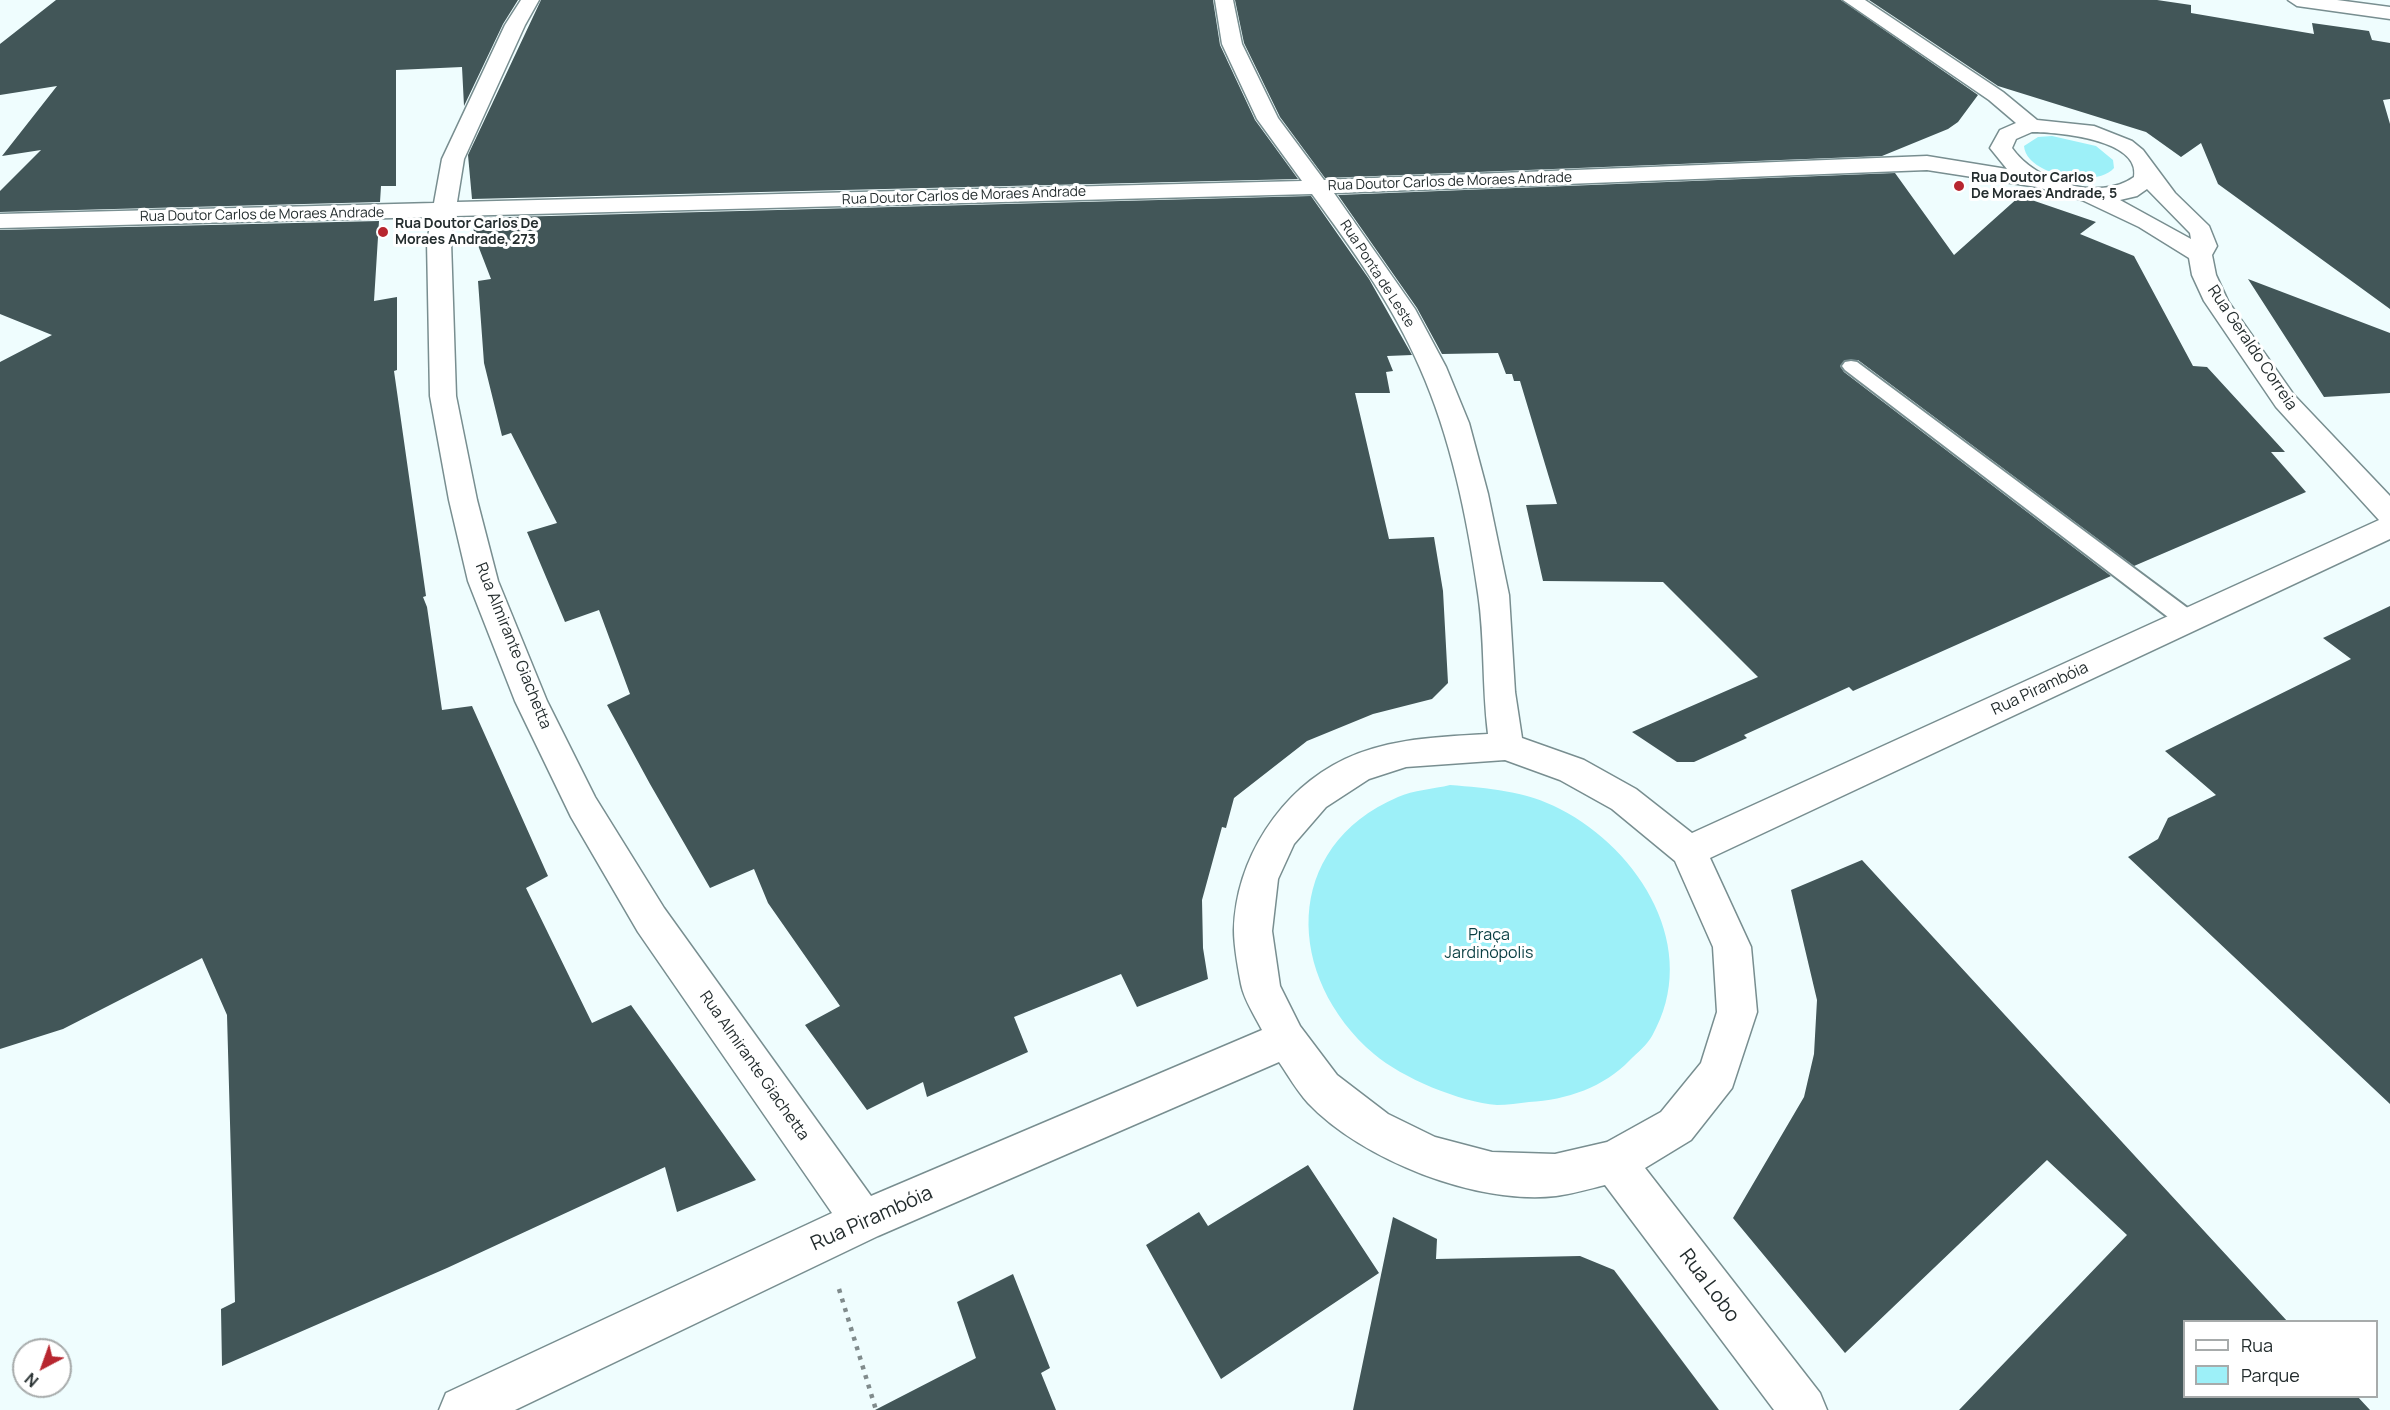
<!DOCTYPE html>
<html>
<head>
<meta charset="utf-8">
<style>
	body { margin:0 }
	#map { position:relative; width:2390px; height:1410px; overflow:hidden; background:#effdfe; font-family:Manrope,sans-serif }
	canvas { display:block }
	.legend { position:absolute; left:2183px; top:1320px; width:195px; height:78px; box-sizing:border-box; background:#fff; border:2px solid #a7abab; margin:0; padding:8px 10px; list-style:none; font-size:18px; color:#242d2e }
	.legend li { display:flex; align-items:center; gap:12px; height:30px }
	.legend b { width:30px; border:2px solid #a7abab }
	.north { position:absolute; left:12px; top:1338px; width:60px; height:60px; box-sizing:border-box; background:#fff; border:2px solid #a7abab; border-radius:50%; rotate:221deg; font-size:16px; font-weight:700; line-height:24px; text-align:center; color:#242d2e }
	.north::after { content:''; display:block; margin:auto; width:21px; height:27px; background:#b7262f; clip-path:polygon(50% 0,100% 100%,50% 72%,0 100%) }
</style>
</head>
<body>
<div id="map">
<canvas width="2390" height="1410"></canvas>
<ul class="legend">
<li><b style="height:8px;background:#fff"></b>Rua</li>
<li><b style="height:16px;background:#9df0f8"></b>Parque</li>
</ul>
<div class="north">N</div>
</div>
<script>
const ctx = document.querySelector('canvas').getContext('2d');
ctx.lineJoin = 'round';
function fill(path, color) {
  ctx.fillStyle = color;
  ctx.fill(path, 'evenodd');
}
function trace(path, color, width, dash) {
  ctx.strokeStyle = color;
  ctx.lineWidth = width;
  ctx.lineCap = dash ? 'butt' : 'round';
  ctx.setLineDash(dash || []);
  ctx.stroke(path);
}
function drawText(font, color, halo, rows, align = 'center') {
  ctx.font = font + ' Manrope,sans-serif';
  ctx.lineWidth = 6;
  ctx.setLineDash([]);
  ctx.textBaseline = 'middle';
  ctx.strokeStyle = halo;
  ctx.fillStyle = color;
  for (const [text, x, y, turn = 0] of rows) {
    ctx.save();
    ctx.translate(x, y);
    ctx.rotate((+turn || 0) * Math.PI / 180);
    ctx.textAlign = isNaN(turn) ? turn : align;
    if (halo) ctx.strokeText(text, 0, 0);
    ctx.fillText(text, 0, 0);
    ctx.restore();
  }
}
fill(new Path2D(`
	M2052,136L2096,146L2113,160L2114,168C2096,189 2026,175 2024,146L2038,137Z
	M1450,785C1488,788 1526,791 1560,809C1640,850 1702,949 1652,1036C1647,1045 1637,1053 1630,1060C1604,1087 1567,1100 1529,1102C1519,1103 1507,1105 1497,1105C1460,1102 1402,1078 1374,1054C1285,978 1281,847 1398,797C1413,790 1434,789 1450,785Z`), '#9df0f8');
fill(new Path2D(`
	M56,0H518L503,24L464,106L462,67L396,70V186H381L380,202L0,212V191L41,150L2,156L57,86L0,95V44Z
	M541,0H1213L1220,45L1255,120L1298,179L472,199L468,155Z
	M1235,0H1841L1978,95L1958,122L1948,129L1882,156L1325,178L1280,117L1244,43Z
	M1869,0H2157L2191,5V13L2314,34L2312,23L2369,31L2372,40L2390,43V99L2383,100L2390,124V309L2218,184L2201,143L2181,157L2146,132L1998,86Z
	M1895,173L1954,255L2020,196L2096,222L2080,234L2134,256L2193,366L2207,367L2285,452H2271L2306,492L2134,566L1858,360H1845L1840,366L1844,372L2111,576L1853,691L1849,687L1744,735L1747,738L1694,762H1677L1632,732L1758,677L1663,582L1543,581L1526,505L1557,504L1520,381H1514L1512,374H1506L1498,353L1442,354L1417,308L1338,195Z
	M1311,196L1369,279L1412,355L1387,356L1393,371L1386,372L1390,393H1355L1389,539L1434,537L1443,591L1448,683L1432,699L1373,714L1307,741L1234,798L1226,828L1222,827L1202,900L1203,948L1208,979L1137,1007L1121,974L1014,1017L1028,1052L927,1097L923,1082L867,1110L805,1025L840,1006L768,903L754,869L710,888L650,784L607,705L630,694L599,610L565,622L527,532L557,523L511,433L502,436L484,363L478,281L491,279L474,235L473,218Z
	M379,221L374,301L397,297V370L394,371L426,596L423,597L427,607L442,710L472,706L548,876L526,888L592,1023L631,1005L756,1180L677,1212L665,1167L447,1268L222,1366L221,1309L235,1302L227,1015L202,958L63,1029L0,1049V362L52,335L0,314V230Z
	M2248,279L2390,333V393L2324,397Z
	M2390,606V1104L2128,857L2158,839L2168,818L2216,795L2165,751L2351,659L2323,638Z
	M1862,860L2288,1322H2184V1396H2357L2370,1410H1959L2127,1235L2047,1160L1845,1353L1733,1218L1804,1097L1814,1054L1817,1000L1791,890Z
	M1308,1165L1379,1273L1221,1379L1146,1245L1199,1212L1208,1226Z
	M1393,1217L1437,1239L1436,1259L1580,1256L1614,1270L1719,1410H1353Z
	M1013,1274L1050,1368L1041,1373L1056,1410H875L976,1358L957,1302Z`), '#425658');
const lane = new Path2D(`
	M1851,361L1857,362L2197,615L2200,621L2197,627L2189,629L2181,627L1845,370L1842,366L1845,362Z`);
const street = new Path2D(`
	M521,0H539L525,25L464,159L457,202L1302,181L1257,119L1222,44L1215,0H1233L1242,44L1278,118L1324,180L1927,156L2007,169L1990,148L2000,130L2016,123L1989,100L1843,0H1865L2003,92L2037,120L2094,126L2132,141L2143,150L2175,193L2209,226L2217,246L2212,255L2216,275L2228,301L2294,395L2390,496V539L1710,858L1751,947L1757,1012L1732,1088L1691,1140L1645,1168L1820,1393L1827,1410H1774L1605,1185C1589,1189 1572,1194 1556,1196C1477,1205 1362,1160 1308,1103C1297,1091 1288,1075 1279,1062L878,1236L515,1410H439L446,1393L832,1213L638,932L571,817L515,701L468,581L449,500L430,396L427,241L432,217L0,228V214L434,203L442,159L505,25ZM2032,132C2056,132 2141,139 2134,177C2099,202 2036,182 2012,148L2016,139ZM1927,170L2037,187L2082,200L2139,227L2189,258L2192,275L2204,301L2276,407L2379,520L1692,833L1636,789L1584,760L1522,738L1515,692L1509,595L1488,494L1469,423L1446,367L1415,309L1334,193ZM2147,189L2190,233L2191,239L2120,200L2137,196ZM1312,194C1352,249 1393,305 1420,368C1451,438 1467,517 1478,593C1485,638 1482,687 1488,734C1439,737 1390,738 1345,759C1280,790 1236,859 1234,930C1234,947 1238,968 1241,984C1244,1000 1255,1016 1262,1030L871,1196L664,908L595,797L547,701L498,581L477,500L456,396L451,241L455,216ZM1505,760L1560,780L1612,809L1675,861L1713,947L1717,1012L1701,1063L1661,1112L1607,1142L1555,1154L1492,1152L1435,1137L1388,1114L1337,1075L1300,1026L1280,986L1272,931L1278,879L1294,844L1326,807L1369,779L1406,767Z
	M2288,0H2337L2390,7V19L2297,6Z`);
trace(lane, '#788e90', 4);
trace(street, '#788e90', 3);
trace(new Path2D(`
	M839,1289L876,1410`), '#808b8c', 4.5, [4, 6]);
fill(lane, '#fff');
fill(street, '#fff');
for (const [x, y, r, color] of [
	[1959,186,6,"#b7262f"],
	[383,232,6,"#b7262f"]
]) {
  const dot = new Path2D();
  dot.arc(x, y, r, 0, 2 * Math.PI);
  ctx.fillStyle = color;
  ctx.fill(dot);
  trace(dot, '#fff', 2);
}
drawText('bold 14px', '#242d2e', '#fff', [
	["Rua Doutor Carlos",1971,178],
	["De Moraes Andrade, 5",1971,194],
	["Rua Doutor Carlos De",395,224],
	["Moraes Andrade, 273",395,240]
], 'left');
drawText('14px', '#242d2e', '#fff', [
	["Rua Doutor Carlos de Moraes Andrade",1450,182,-2],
	["Rua Doutor Carlos de Moraes Andrade",964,196,-2],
	["Rua Doutor Carlos de Moraes Andrade",262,215,-1],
	["Rua Ponta de Leste",1377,274,57]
]);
drawText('16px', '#242d2e', '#fff', [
	["Rua Geraldo Correia",2252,348,56],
	["Rua Almirante Giachetta",513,646,68],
	["Rua Pirambóia",2040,689,-25],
	["Rua Almirante Giachetta",754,1066,55]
]);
drawText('16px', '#093e42', '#fff', [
	["Praça",1489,936],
	["Jardinópolis",1489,954]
]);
drawText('20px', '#242d2e', '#fff', [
	["Rua Pirambóia",872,1219,-24],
	["Rua Lobo",1709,1286,53]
]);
</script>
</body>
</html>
